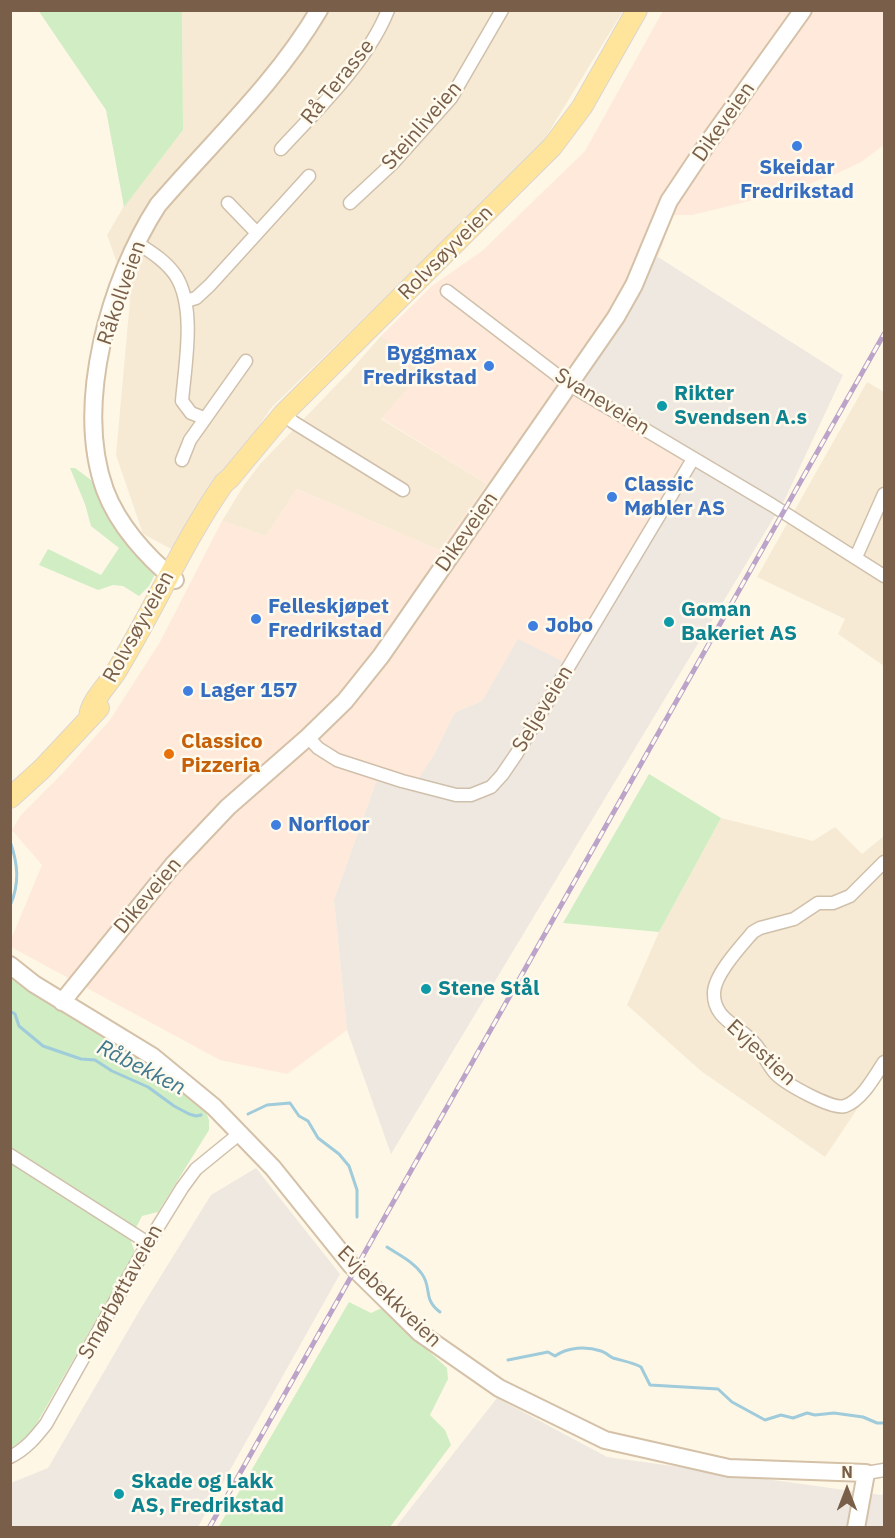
<!DOCTYPE html>
<html>
<head>
<meta charset="utf-8">
<style>
	body { margin:0 }
	#map { position:relative; width:895px; height:1538px; overflow:hidden; background:#fef7e6; font-family:"IBM Plex Sans",sans-serif }
	canvas { display:block }
	.frame { position:absolute; inset:0; border:12px solid #795f49; pointer-events:none }
	.north { position:absolute; left:817px; top:1460px; width:60px; height:60px; -webkit-text-stroke:4px #fffaee; paint-order:stroke; rotate:0deg; font-size:16px; font-weight:700; line-height:24px; text-align:center; color:#795f49 }
	.north::after { content:''; display:block; margin:auto; width:21px; height:27px; background:#795f49; clip-path:polygon(50% 0,100% 100%,50% 72%,0 100%) }
</style>
</head>
<body>
<div id="map">
<canvas width="895" height="1538"></canvas>
<div class="frame"></div>
<div class="north">N</div>
</div>
<script>
const ctx = document.querySelector('canvas').getContext('2d');
ctx.lineJoin = 'round';
function fill(path, color) {
  ctx.fillStyle = color;
  ctx.fill(path, 'evenodd');
}
function trace(path, color, width, dash) {
  ctx.strokeStyle = color;
  ctx.lineWidth = width;
  ctx.lineCap = dash ? 'butt' : 'round';
  ctx.setLineDash(dash || []);
  ctx.stroke(path);
}
function drawText(font, color, halo, rows, align = 'center') {
  ctx.font = font + ' "IBM Plex Sans",sans-serif';
  ctx.lineWidth = 5;
  ctx.setLineDash([]);
  ctx.textBaseline = 'middle';
  ctx.strokeStyle = halo;
  ctx.fillStyle = color;
  for (const [text, x, y, turn = 0] of rows) {
    ctx.save();
    ctx.translate(x, y);
    ctx.rotate((+turn || 0) * Math.PI / 180);
    ctx.textAlign = isNaN(turn) ? turn : align;
    if (halo) ctx.strokeText(text, 0, 0);
    ctx.fillText(text, 0, 0);
    ctx.restore();
  }
}
fill(new Path2D(`
	M182,11H623L539,148L271,408L175,551L143,534L116,455L130,300L107,235L124,206L183,130Z
	M381,336L426,368L381,419L487,484L439,550L297,489L266,536L222,521L244,485L261,463L351,370Z
	M867,382L884,392V666L838,634L845,619L757,577Z
	M721,818L813,841L835,827L862,854L884,836V1069L825,1157L701,1071L627,1005L659,932Z`), '#f6ead4');
fill(new Path2D(`
	M663,11H884V145L861,162L838,173L790,191L692,215H673L658,257L648,253L693,459L570,666L518,640L482,701L456,712L453,716L434,755L415,785L379,774L334,900L347,1030L287,1074L220,1060L11,947L10,942L42,865L12,830L21,815L63,773L110,720L160,642L222,521L266,536L297,489L439,550L487,484L381,418L425,369L381,336L432,286L482,251L585,151Z`), '#fee9da');
fill(new Path2D(`
	M647,253L658,257L843,375L785,499L391,1154L347,1030L334,900L379,774L415,784L434,755L453,716L456,712L482,701L518,639L570,665L693,460L570,384Z
	M256,1168L340,1274L198,1527H11V1483L48,1468L141,1308L211,1195Z
	M497,1398L607,1457L881,1495L884,1494V1527L395,1528Z`), '#eee8e0');
fill(new Path2D(`
	M38,10L182,11L183,130L124,207L106,110Z
	M70,468H75L99,486L107,514L156,572L149,586L139,596L123,586L113,585L98,590L39,565L48,549L101,575L119,548L91,526L85,504Z
	M649,774L721,818L659,932L563,923Z
	M11,971L89,1027L154,1062L203,1104L209,1120V1130L158,1212L142,1216L130,1239L135,1252L30,1435L11,1448Z
	M349,1302L371,1313L382,1308L447,1368L448,1379L430,1415L445,1430L451,1445L390,1527L218,1528Z`), '#d0edc3');
trace(new Path2D(`
	M10,841C18,864 20,883 10,906
	M10,1011L15,1014L19,1026L43,1046L81,1059L95,1060L112,1071L148,1087L174,1106L189,1114L196,1116L201,1115
	M248,1114L267,1105L290,1103L299,1116L308,1121L318,1138L339,1154L349,1166L357,1190V1217
	M387,1247C399,1255 414,1262 422,1274C432,1288 423,1300 440,1312
	M508,1360L548,1352L555,1356C568,1347 586,1346 601,1351C605,1352 609,1356 613,1358C623,1361 632,1362 641,1367L650,1385L718,1389L732,1402L765,1420L781,1415L793,1418L807,1413L815,1415L834,1413L863,1417L877,1423H884`), '#9fcbdb', 3);
const street = new Path2D(`
	M281,149C318,109 368,61 388,10
	M228,203L257,233
	M350,203L393,163L451,98L502,10
	M137,243C151,252 166,261 176,276C196,308 185,365 182,401L191,413L204,418
	M447,291L570,385L772,505L884,576
	M186,301L196,298L210,285L309,176
	M284,413L293,422L403,490
	M182,460L190,440L246,361
	M856,557L884,494
	M308,737L318,748L337,760L402,781L456,795H471L491,787L502,775L517,753L693,459
	M884,862L850,896L833,903H818L794,919L760,928L753,932C741,946 714,975 714,993C713,1020 741,1026 755,1044C763,1053 768,1065 776,1074C786,1084 832,1110 845,1106C862,1100 875,1076 884,1062
	M10,1155L148,1243
	M10,1457C26,1449 35,1438 46,1424L148,1243L182,1188L196,1169L239,1134
	M866,1473L884,1470`);
const secondary = new Path2D(`
	M175,580C147,557 118,525 105,490C74,404 110,279 158,205C213,141 276,83 319,10
	M10,965L34,984L152,1056L214,1107L273,1168L351,1265L363,1277L420,1333L499,1388L605,1440L729,1468L866,1473L856,1528
	M62,1002L173,865L228,807L308,737L345,701L381,656L616,317L634,285L669,201L707,144L803,10`);
const primary = new Path2D(`
	M89,717C90,701 109,684 117,670C154,609 183,542 224,483L230,478L284,413L552,147L582,107L637,10
	M10,798L42,769L99,708`);
trace(street, '#d0c0ab', 15);
trace(secondary, '#d4c1a8', 20);
trace(primary, '#dcd5d0', 22);
trace(street, '#fff', 12);
trace(secondary, '#fff', 16);
trace(primary, '#ffe59c', 20);
const rail = new Path2D(`
	M209,1528L884,334`);
trace(rail, '#bba3c9', 5);
trace(rail, '#fffaee', 3, [9]);
for (const [x, y, r, color] of [
	[797,146,6,"#3f7fe0"],
	[489,366,6,"#3f7fe0"],
	[662,406,6,"#0f9aa8"],
	[612,497,6,"#3f7fe0"],
	[256,619,6,"#3f7fe0"],
	[669,622,6,"#0f9aa8"],
	[533,626,6,"#3f7fe0"],
	[188,691,6,"#3f7fe0"],
	[169,754,6,"#e8710a"],
	[276,825,6,"#3f7fe0"],
	[426,989,6,"#0f9aa8"],
	[119,1494,6,"#0f9aa8"]
]) {
  const dot = new Path2D();
  dot.arc(x, y, r, 0, 2 * Math.PI);
  ctx.fillStyle = color;
  ctx.fill(dot);
  trace(dot, '#fffaee', 2);
}
drawText('21px', '#795f49', '#fffaee', [
	["Rå Terasse",338,82,-51],
	["Dikeveien",724,122,-55],
	["Steinliveien",422,126,-49],
	["Rolvsøyveien",446,253,-45],
	["Råkollveien",122,293,-71],
	["Svaneveien",602,402,32],
	["Dikeveien",467,532,-55],
	["Rolvsøyveien",139,627,-61],
	["Seljeveien",543,709,-59],
	["Dikeveien",148,896,-50],
	["Evjestien",761,1053,43],
	["Smørbøttaveien",121,1292,-61],
	["Evjebekkveien",389,1297,44]
]);
drawText('bold 21px', '#366cbe', '#fffaee', [
	["Skeidar",797,168,"center"],
	["Fredrikstad",797,192,"center"],
	["Byggmax",477,354,"right"],
	["Fredrikstad",477,378,"right"],
	["Classic",624,485],
	["Møbler AS",624,509],
	["Felleskjøpet",268,607],
	["Fredrikstad",268,631],
	["Jobo",545,626],
	["Lager 157",200,691],
	["Norfloor",288,825]
], 'left');
drawText('bold 21px', '#0d838f', '#fffaee', [
	["Rikter",674,394],
	["Svendsen A.s",674,418],
	["Goman",681,610],
	["Bakeriet AS",681,634],
	["Stene Stål",438,989],
	["Skade og Lakk",131,1482],
	["AS, Fredrikstad",131,1506]
], 'left');
drawText('bold 21px', '#c56008', '#fffaee', [
	["Classico",181,742],
	["Pizzeria",181,766]
], 'left');
drawText('italic 22px', '#41798e', '#fffaee', [
	["Råbekken",141,1068,27]
]);
</script>
</body>
</html>
